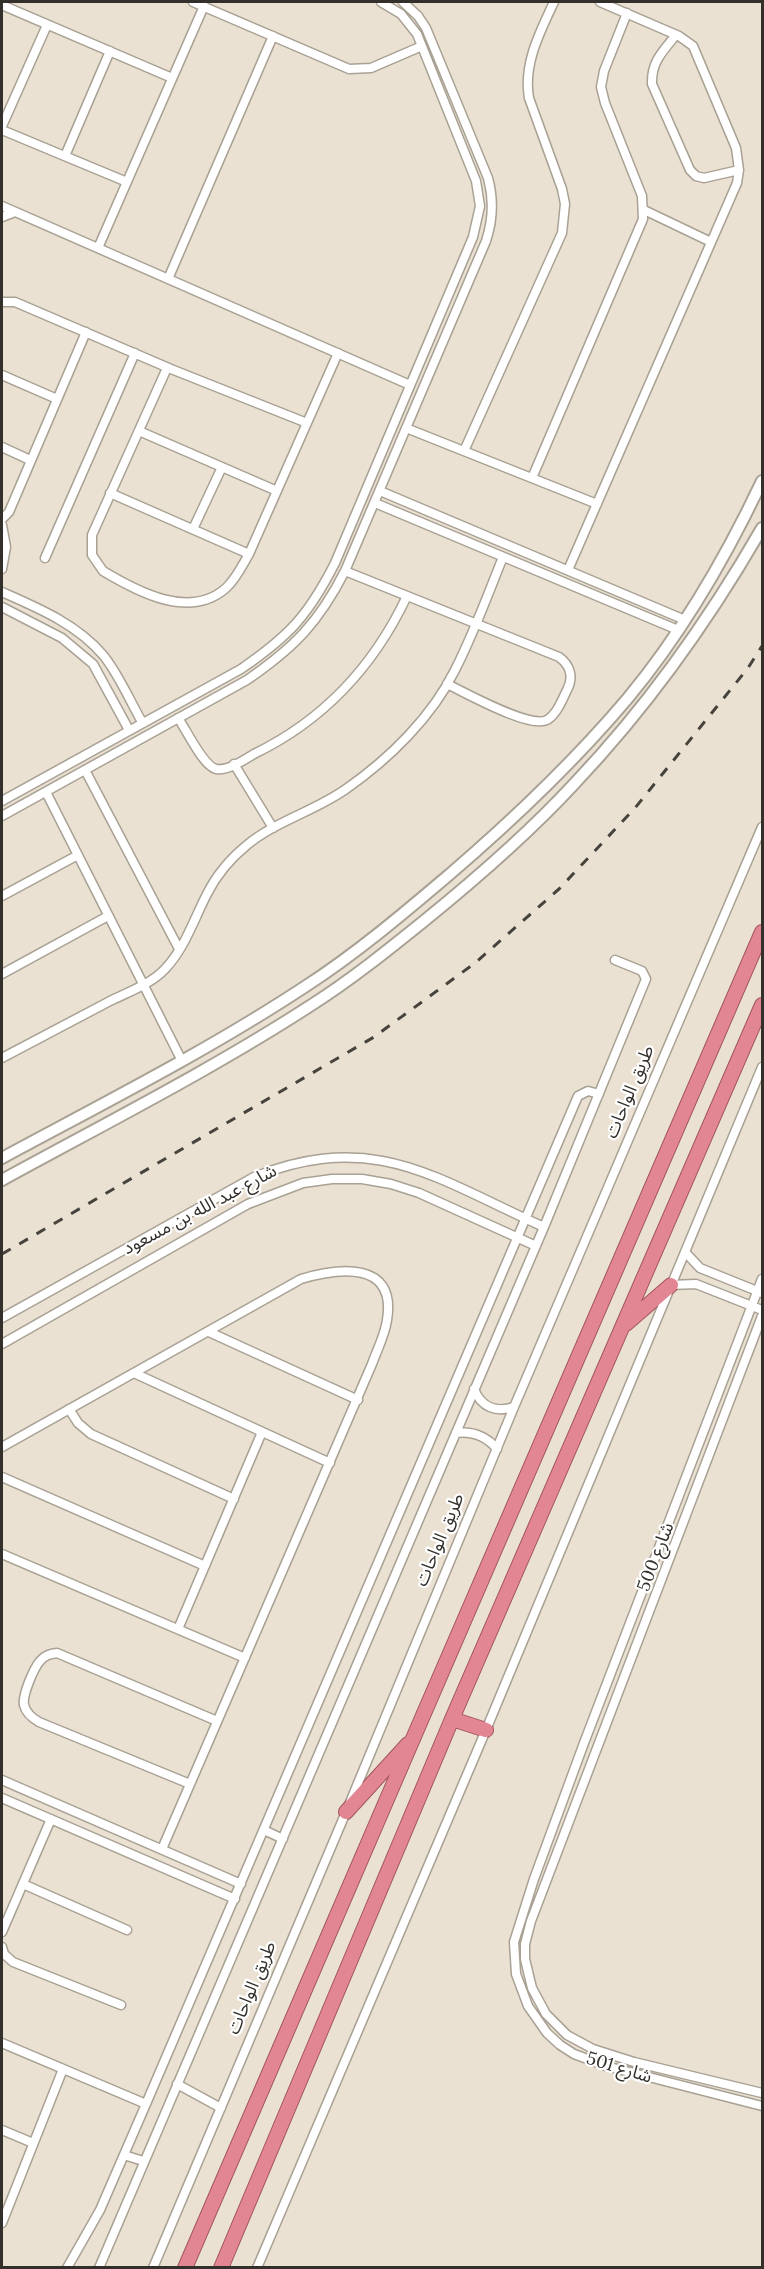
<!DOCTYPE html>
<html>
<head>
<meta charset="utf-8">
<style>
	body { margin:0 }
	#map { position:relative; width:764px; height:2269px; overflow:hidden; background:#eae1d3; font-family:Lora,serif }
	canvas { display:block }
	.frame { position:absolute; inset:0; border:3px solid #33302b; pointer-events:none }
</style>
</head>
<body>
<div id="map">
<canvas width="764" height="2269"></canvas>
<div class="frame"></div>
</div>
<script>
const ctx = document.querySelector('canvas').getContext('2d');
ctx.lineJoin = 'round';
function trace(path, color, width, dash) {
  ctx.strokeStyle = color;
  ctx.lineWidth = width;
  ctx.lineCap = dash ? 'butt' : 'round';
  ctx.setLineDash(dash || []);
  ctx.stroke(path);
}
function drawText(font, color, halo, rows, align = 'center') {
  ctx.font = font + ' Lora,"Noto Sans Arabic",serif';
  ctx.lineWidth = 4.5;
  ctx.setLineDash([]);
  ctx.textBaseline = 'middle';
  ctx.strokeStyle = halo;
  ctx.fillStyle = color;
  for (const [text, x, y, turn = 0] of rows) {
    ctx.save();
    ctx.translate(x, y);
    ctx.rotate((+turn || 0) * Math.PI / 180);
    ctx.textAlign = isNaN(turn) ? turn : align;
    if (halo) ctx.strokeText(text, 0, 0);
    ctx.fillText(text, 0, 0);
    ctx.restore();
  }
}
const minor = new Path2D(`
	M193,2L349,69L371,68L422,46
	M2,5L172,78
	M676,35C663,51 651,62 652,84L690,170L696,176L704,178L739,170
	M2,126L47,25
	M2,130L127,182
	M65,156L110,51
	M2,206L410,385
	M644,210L711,242
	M2,217L15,212
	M98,248L204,6
	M168,279L273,36
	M2,302H15L171,369L307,423
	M167,368L92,535V555L103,571C138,592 190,620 226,588C236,579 242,566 249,554L338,353
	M2,375L57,399
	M406,428L597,504
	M139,431L277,491
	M2,447L30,460
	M464,451L562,233L565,204L562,189L529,98C523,64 540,32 554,2
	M532,478L643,219L642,196L605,103L601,87L604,71L627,13
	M380,491L685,620
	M110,493L249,554
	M375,503L678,630
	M2,519L9,512L86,332
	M2,525L6,547L2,569
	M193,529L222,467
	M45,558L135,353
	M568,570L737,183L739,170L736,148L693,46L679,36L600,2
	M345,571L559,657C570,665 574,677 567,690C562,700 557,714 547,720C530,729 466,693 447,684
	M2,592C38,608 77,624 103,655C118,673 130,701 142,722
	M2,607L62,638L93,664L129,730
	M178,718C186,729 203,766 216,769C228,771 244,760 254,754C324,720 374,666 407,596
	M234,764L273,828
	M85,770L179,949
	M46,792L182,1061
	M2,801L241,669C289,636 308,616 335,563L473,237L480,206L476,181L417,34L401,14L381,2
	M2,816L247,680C295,647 319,622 345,571L486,241C493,220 494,200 488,178L426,28L418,16L403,2
	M2,896L78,855
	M2,974L108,916
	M2,1058C38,1039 74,1020 110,1001C128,992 151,984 165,969C185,948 194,919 207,894C216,876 231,858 247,845C276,821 315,811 346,789C389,759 432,717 455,670C474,633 488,594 503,557
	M685,1252L700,1268L762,1293
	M762,1279L584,1743L534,1879L514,1942L516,1974L528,2006L547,2033L560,2045L574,2054L606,2066L762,2106
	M671,1285L696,1284L762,1310
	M762,1316L531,1921L525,1944V1959L532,1988L546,2014L567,2035L593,2049L634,2062L762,2093
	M2,1318L254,1177C375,1129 436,1179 544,1227
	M209,1332L358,1400
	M2,1344L248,1204L303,1183L332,1179H362L391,1184L419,1193L536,1246
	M134,1373L330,1463
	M474,1389C481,1407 496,1413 514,1407
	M69,1409L78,1423L91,1434L234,1499
	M456,1433C473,1431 486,1436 497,1449
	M2,1447L301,1279C338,1268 397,1260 387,1320C385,1335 377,1350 372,1364L162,1849
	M2,1477L205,1566
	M2,1554L245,1658
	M178,1629L262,1432
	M2,1780L241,1884
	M190,1784L39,1722C32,1718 26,1713 24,1705C22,1695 34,1668 40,1661C45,1655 50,1654 57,1653L217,1721
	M2,1798L235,1899
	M264,1830L283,1839
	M23,1884L127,1930
	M2,1932L51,1819
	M2,1947L4,1954L13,1962L121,2005
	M2,2043L146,2104
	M177,2084L221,2108
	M2,2130L33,2143
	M124,2155L143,2161
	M2,2223L63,2069
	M67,2268L100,2210L146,2104L578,1096L588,1091L599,1094
	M99,2268L544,1227L646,979L642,971L615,960
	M153,2268L346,1812L514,1407L762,827
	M257,2268L486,1730L762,1067`);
const tertiary = new Path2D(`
	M2,1158C104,1103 209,1050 306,986C357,953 404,913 450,874C514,819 574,762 628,698C682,633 726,557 762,481
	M2,1180C106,1123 213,1069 313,1004C352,979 388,950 424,921C477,878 529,833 575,783C648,706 709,620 762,528`);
const trunk = new Path2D(`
	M626,1324L671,1285
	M452,1719L486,1730
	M346,1812L408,1744
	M185,2268C378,1823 567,1376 762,932
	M221,2268L452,1719L762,1005`);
trace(minor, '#a9a194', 11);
trace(tertiary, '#a9a194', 14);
trace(trunk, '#a1545e', 16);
trace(minor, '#fff', 8);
trace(tertiary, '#fff', 10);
trace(trunk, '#e38694', 14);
trace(new Path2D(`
	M2,1254L374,1037L475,963L559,889L635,808L748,668L762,646`), '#46433d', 3, [10, 10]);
drawText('18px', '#33302b', '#fff', [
	["طريق الواحات",630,1092,-67],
	["شارع عبد الله بن مسعود",200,1210,-28],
	["طريق الواحات",440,1540,-67],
	["شارع 500",656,1557,-69],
	["طريق الواحات",252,1988,-67],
	["شارع 501",619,2068,17]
]);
</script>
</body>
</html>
